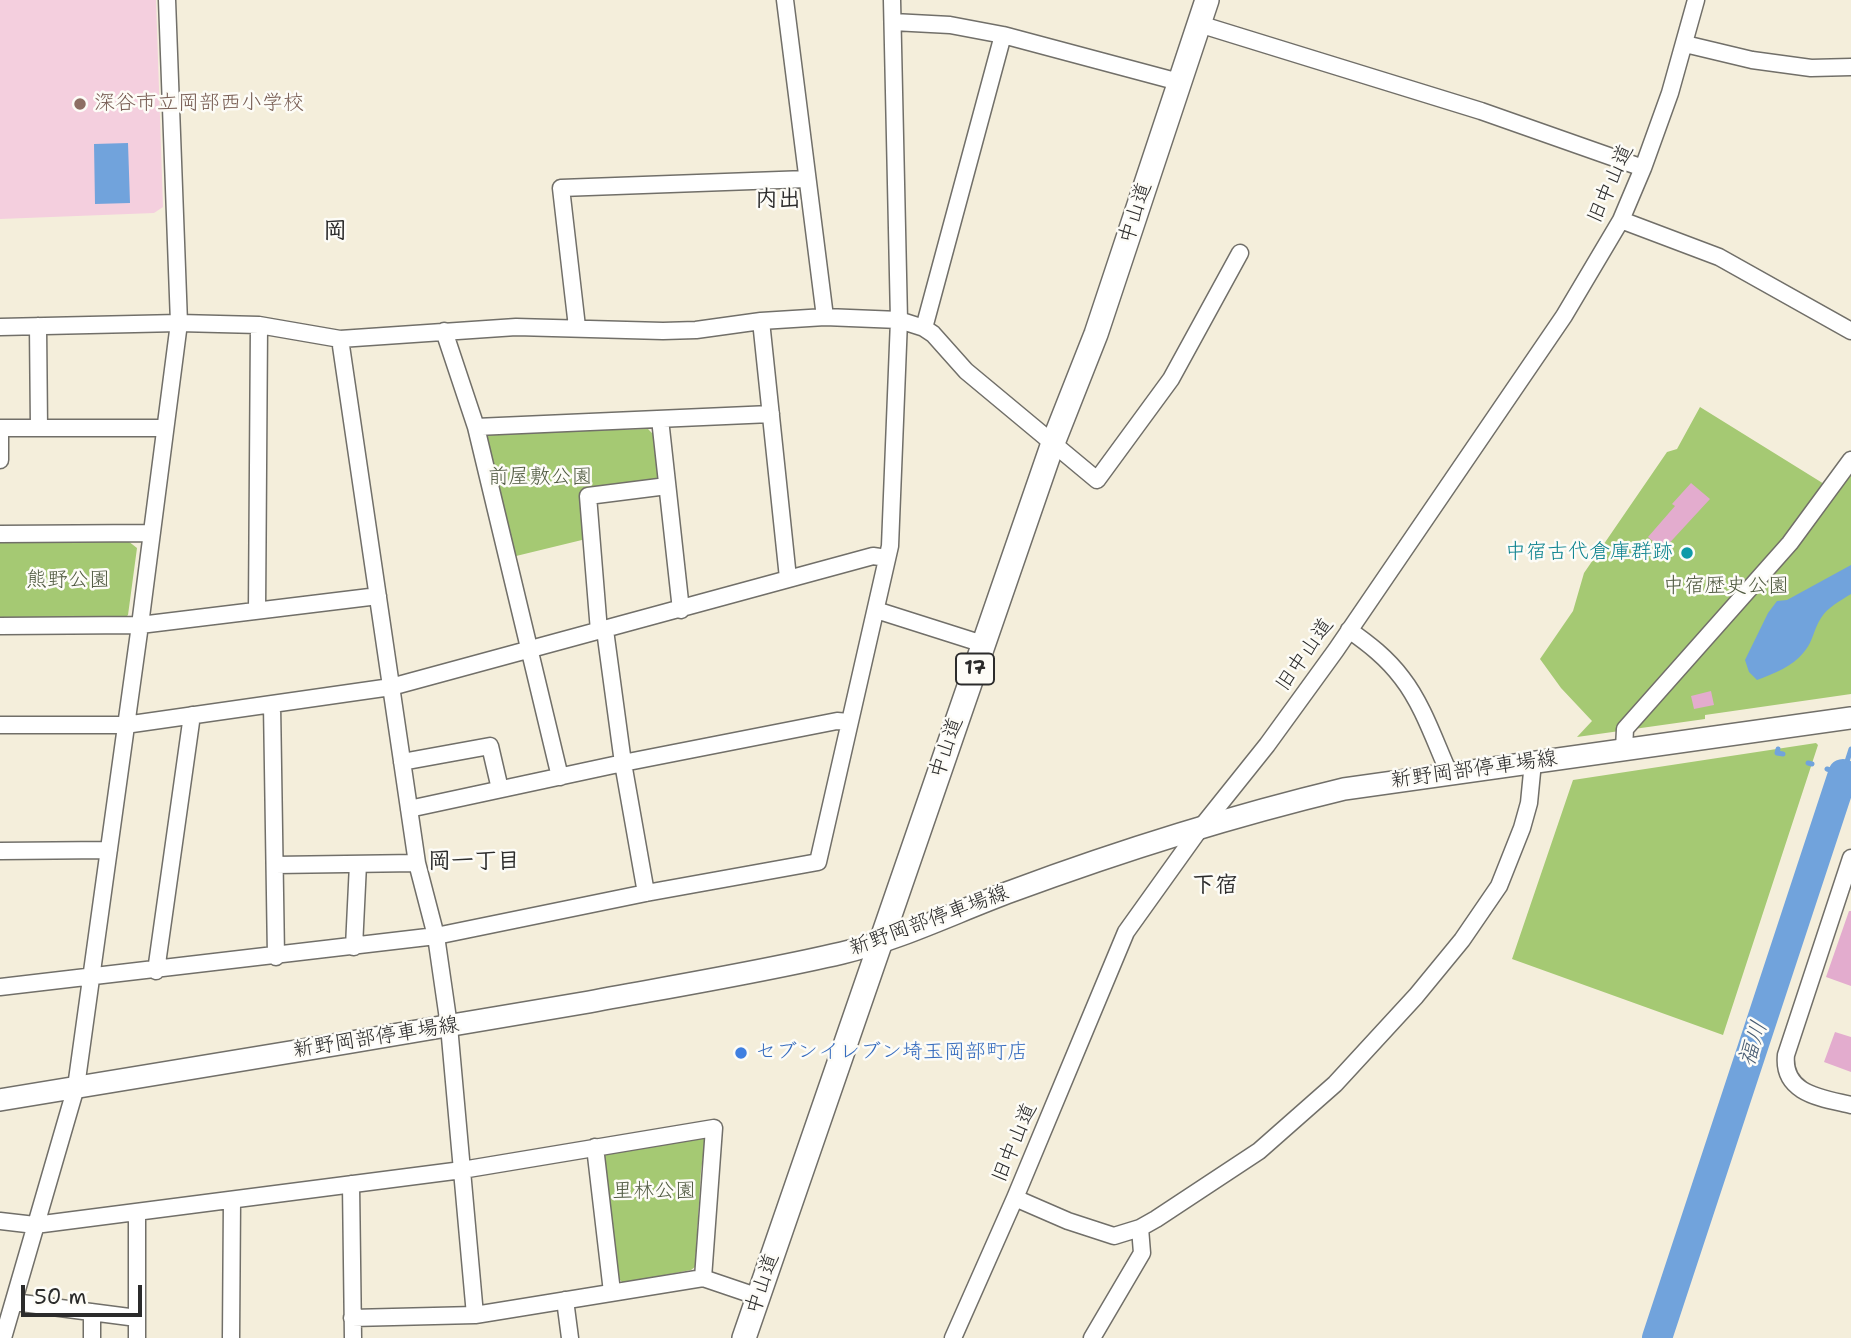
<!DOCTYPE html>
<html>
<head>
<meta charset="utf-8">
<style>
	body { margin:0 }
	#map { position:relative; width:1851px; height:1338px; overflow:hidden; background:#f4eedb; font-family:"Shantell Sans",sans-serif }
	canvas { display:block }
	.scale { position:absolute; left:21px; top:1285px; width:121px; height:32px; box-sizing:border-box; border:4px solid #2b2b2b; border-top:0; padding-left:9px; font-size:21px; line-height:24px; white-space:nowrap; color:#2b2b2b; -webkit-text-stroke:5px #fdfcf7; paint-order:stroke }
</style>
</head>
<body>
<div id="map">
<canvas width="1851" height="1338"></canvas>
<div class="scale">50 m</div>
</div>
<script>
const ctx = document.querySelector('canvas').getContext('2d');
ctx.lineJoin = 'round';
function fill(path, color) {
  ctx.fillStyle = color;
  ctx.fill(path, 'evenodd');
}
function trace(path, color, width, dash) {
  ctx.strokeStyle = color;
  ctx.lineWidth = width;
  ctx.lineCap = dash ? 'butt' : 'round';
  ctx.setLineDash(dash || []);
  ctx.stroke(path);
}
function drawText(font, color, halo, rows, align = 'center') {
  ctx.font = font + ' "Shantell Sans","Klee One",sans-serif';
  ctx.lineWidth = 5;
  ctx.setLineDash([]);
  ctx.textBaseline = 'middle';
  ctx.strokeStyle = halo;
  ctx.fillStyle = color;
  for (const [text, x, y, turn = 0] of rows) {
    ctx.save();
    ctx.translate(x, y);
    ctx.rotate((+turn || 0) * Math.PI / 180);
    ctx.textAlign = isNaN(turn) ? turn : align;
    if (halo) ctx.strokeText(text, 0, 0);
    ctx.fillText(text, 0, 0);
    ctx.restore();
  }
}
fill(new Path2D(`
	M0,0H156L163,207L154,213L0,219Z`), '#f4cfde');
fill(new Path2D(`
	M1700,407L1837,492L1851,473V694L1705,715V719L1577,737L1592,721L1561,688L1540,659L1573,611L1584,573L1667,452L1677,449Z
	M648,429L655,436L659,483L582,493L586,539L512,557L484,438L487,433Z
	M128,541L137,548L128,615L124,619L0,620V543Z
	M1816,743L1818,745L1723,1035L1512,959L1573,780Z
	M706,1135L701,1171L695,1267L691,1270L623,1283L616,1276L604,1153Z`), '#a5c973');
fill(new Path2D(`
	M128,143L130,203L95,204L94,144Z
	M1851,565V594C1840,601 1828,607 1821,618C1814,628 1813,642 1804,652C1792,667 1775,673 1757,680L1749,672L1745,660L1768,613L1777,601L1787,600Z`), '#71a3dc');
trace(new Path2D(`
	M1778,749L1777,753L1783,754
	M1808,763L1812,764
	M1827,769L1843,774L1851,749`), '#71a3dc', 5);
trace(new Path2D(`
	M1657,1338L1843,774`), '#71a3dc', 30);
fill(new Path2D(`
	M1691,483L1710,499L1663,550L1648,537L1675,506L1672,504Z
	M1711,691L1714,705L1694,709L1691,696Z
	M1849,911H1851V986L1826,977Z
	M1835,1032L1851,1037V1072L1824,1062Z`), '#e3acce');
const minor = new Path2D(`
	M785,0L825,317
	M893,22L950,25L1003,35L1179,82
	M1199,24L1481,111L1643,168
	M1685,44L1752,60L1811,68L1851,67
	M1621,220L1719,257L1851,331
	M761,321L788,578
	M38,326L39,428
	M0,327L179,323L259,325L340,339L516,327L663,331L696,330L761,321L825,317L899,320L924,328L933,334L966,371L1097,480L1171,379L1240,253
	M577,327L561,188L807,179
	M924,328L1003,35
	M444,331L476,427L560,777
	M340,339L417,863L436,936L449,1026L475,1315
	M660,419L681,610
	M476,427L771,414
	M0,428H165
	M0,460V428
	M0,534L152,533
	M257,610L259,325
	M876,610L983,644
	M0,626L140,625L378,596
	M605,630L623,763L646,893
	M1349,630C1369,644 1387,658 1402,678C1423,705 1435,742 1449,773
	M599,631L588,496L667,486
	M272,704L276,957
	M0,725H125L391,687L873,556L887,558
	M1624,749L1625,729L1790,543L1851,460
	M402,762L490,746L500,789
	M409,809L623,763L837,721L849,722
	M0,851L109,850
	M1851,858L1786,1055C1782,1094 1822,1098 1851,1105
	M275,865L417,863
	M354,947L358,864
	M156,971L192,715
	M0,987L436,936L646,893L818,862L890,546L899,320L892,0
	M595,1147L612,1292
	M351,1184L353,1338
	M1015,1198L1068,1221L1114,1236L1140,1228L1156,1219L1259,1151L1335,1084L1416,996L1462,940L1499,886L1522,828L1529,803L1533,762
	M0,1221L35,1225L462,1170L714,1128L703,1278
	M565,1300L570,1338
	M14,1302L137,1318
	M352,1318L475,1315L703,1278L759,1297
	M3,1338L76,1087L140,625L179,323L167,0
	M92,1338V1312
	M137,1338V1212
	M231,1338L232,1200
	M953,1338L1015,1198L1126,932L1199,830L1267,745L1336,650L1564,316L1621,220L1643,168L1670,93L1696,0
	M1092,1338L1142,1253L1140,1228`);
const major = new Path2D(`
	M0,1100C194,1067 389,1037 583,1003C669,987 756,973 842,953C901,939 955,912 1012,891C1120,851 1232,816 1344,789L1851,718`);
const highway = new Path2D(`
	M744,1338L1053,443L1096,334L1207,0`);
trace(minor, '#716f69', 19);
trace(major, '#716f69', 24);
trace(highway, '#716f69', 26);
trace(minor, '#fff', 16);
trace(major, '#fff', 21);
trace(highway, '#fff', 23);
for (const [x, y, r, color] of [
	[80,104,7,"#8d6e63"],
	[1687,553,7,"#0f9aa8"],
	[741,1053,7,"#3f7fe0"]
]) {
  const dot = new Path2D();
  dot.arc(x, y, r, 0, 2 * Math.PI);
  ctx.fillStyle = color;
  ctx.fill(dot);
  trace(dot, '#fdfcf7', 2.5);
}
for (const [x, y, w] of [
	[975,669,38]
]) {
  const box = new Path2D();
  box.roundRect(x - w / 2, y - 15.5, w, 31, 5);
  ctx.fillStyle = '#fdfcf7';
  ctx.fill(box);
  trace(box, '#2b2b2b', 2);
}
drawText('bold 19px', '#2b2b2b', null, [
	["17",975,669]
]);
drawText('21px', '#785e54', '#fdfcf7', [
	["深谷市立岡部西小学校",94,104]
], 'left');
drawText('21px', '#2b2b2b', '#fdfcf7', [
	["旧中山道",1611,184,-66],
	["中山道",1136,213,-72],
	["旧中山道",1305,655,-55],
	["中山道",947,748,-71],
	["新野岡部停車場線",1474,770,-8],
	["新野岡部停車場線",929,921,-20],
	["新野岡部停車場線",376,1038,-9],
	["旧中山道",1015,1143,-67],
	["中山道",763,1284,-71]
]);
drawText('21px', '#505a41', '#fdfcf7', [
	["前屋敷公園",540,478],
	["熊野公園",68,581],
	["中宿歴史公園",1726,587],
	["里林公園",654,1192]
]);
drawText('21px', '#0d838f', '#fdfcf7', [
	["中宿古代倉庫群跡",1673,553]
], 'right');
drawText('21px', '#366cbe', '#fdfcf7', [
	["セブンイレブン埼玉岡部町店",755,1053]
], 'left');
drawText('bold 23px', '#2b2b2b', '#fdfcf7', [
	["内出",778,200],
	["岡一丁目",474,862],
	["下宿",1215,886]
]);
drawText('italic 23px', '#475b72', '#fdfcf7', [
	["福川",1754,1044,-72]
]);
drawText('bold 24px', '#2b2b2b', '#fdfcf7', [
	["岡",335,232]
]);
</script>
</body>
</html>
